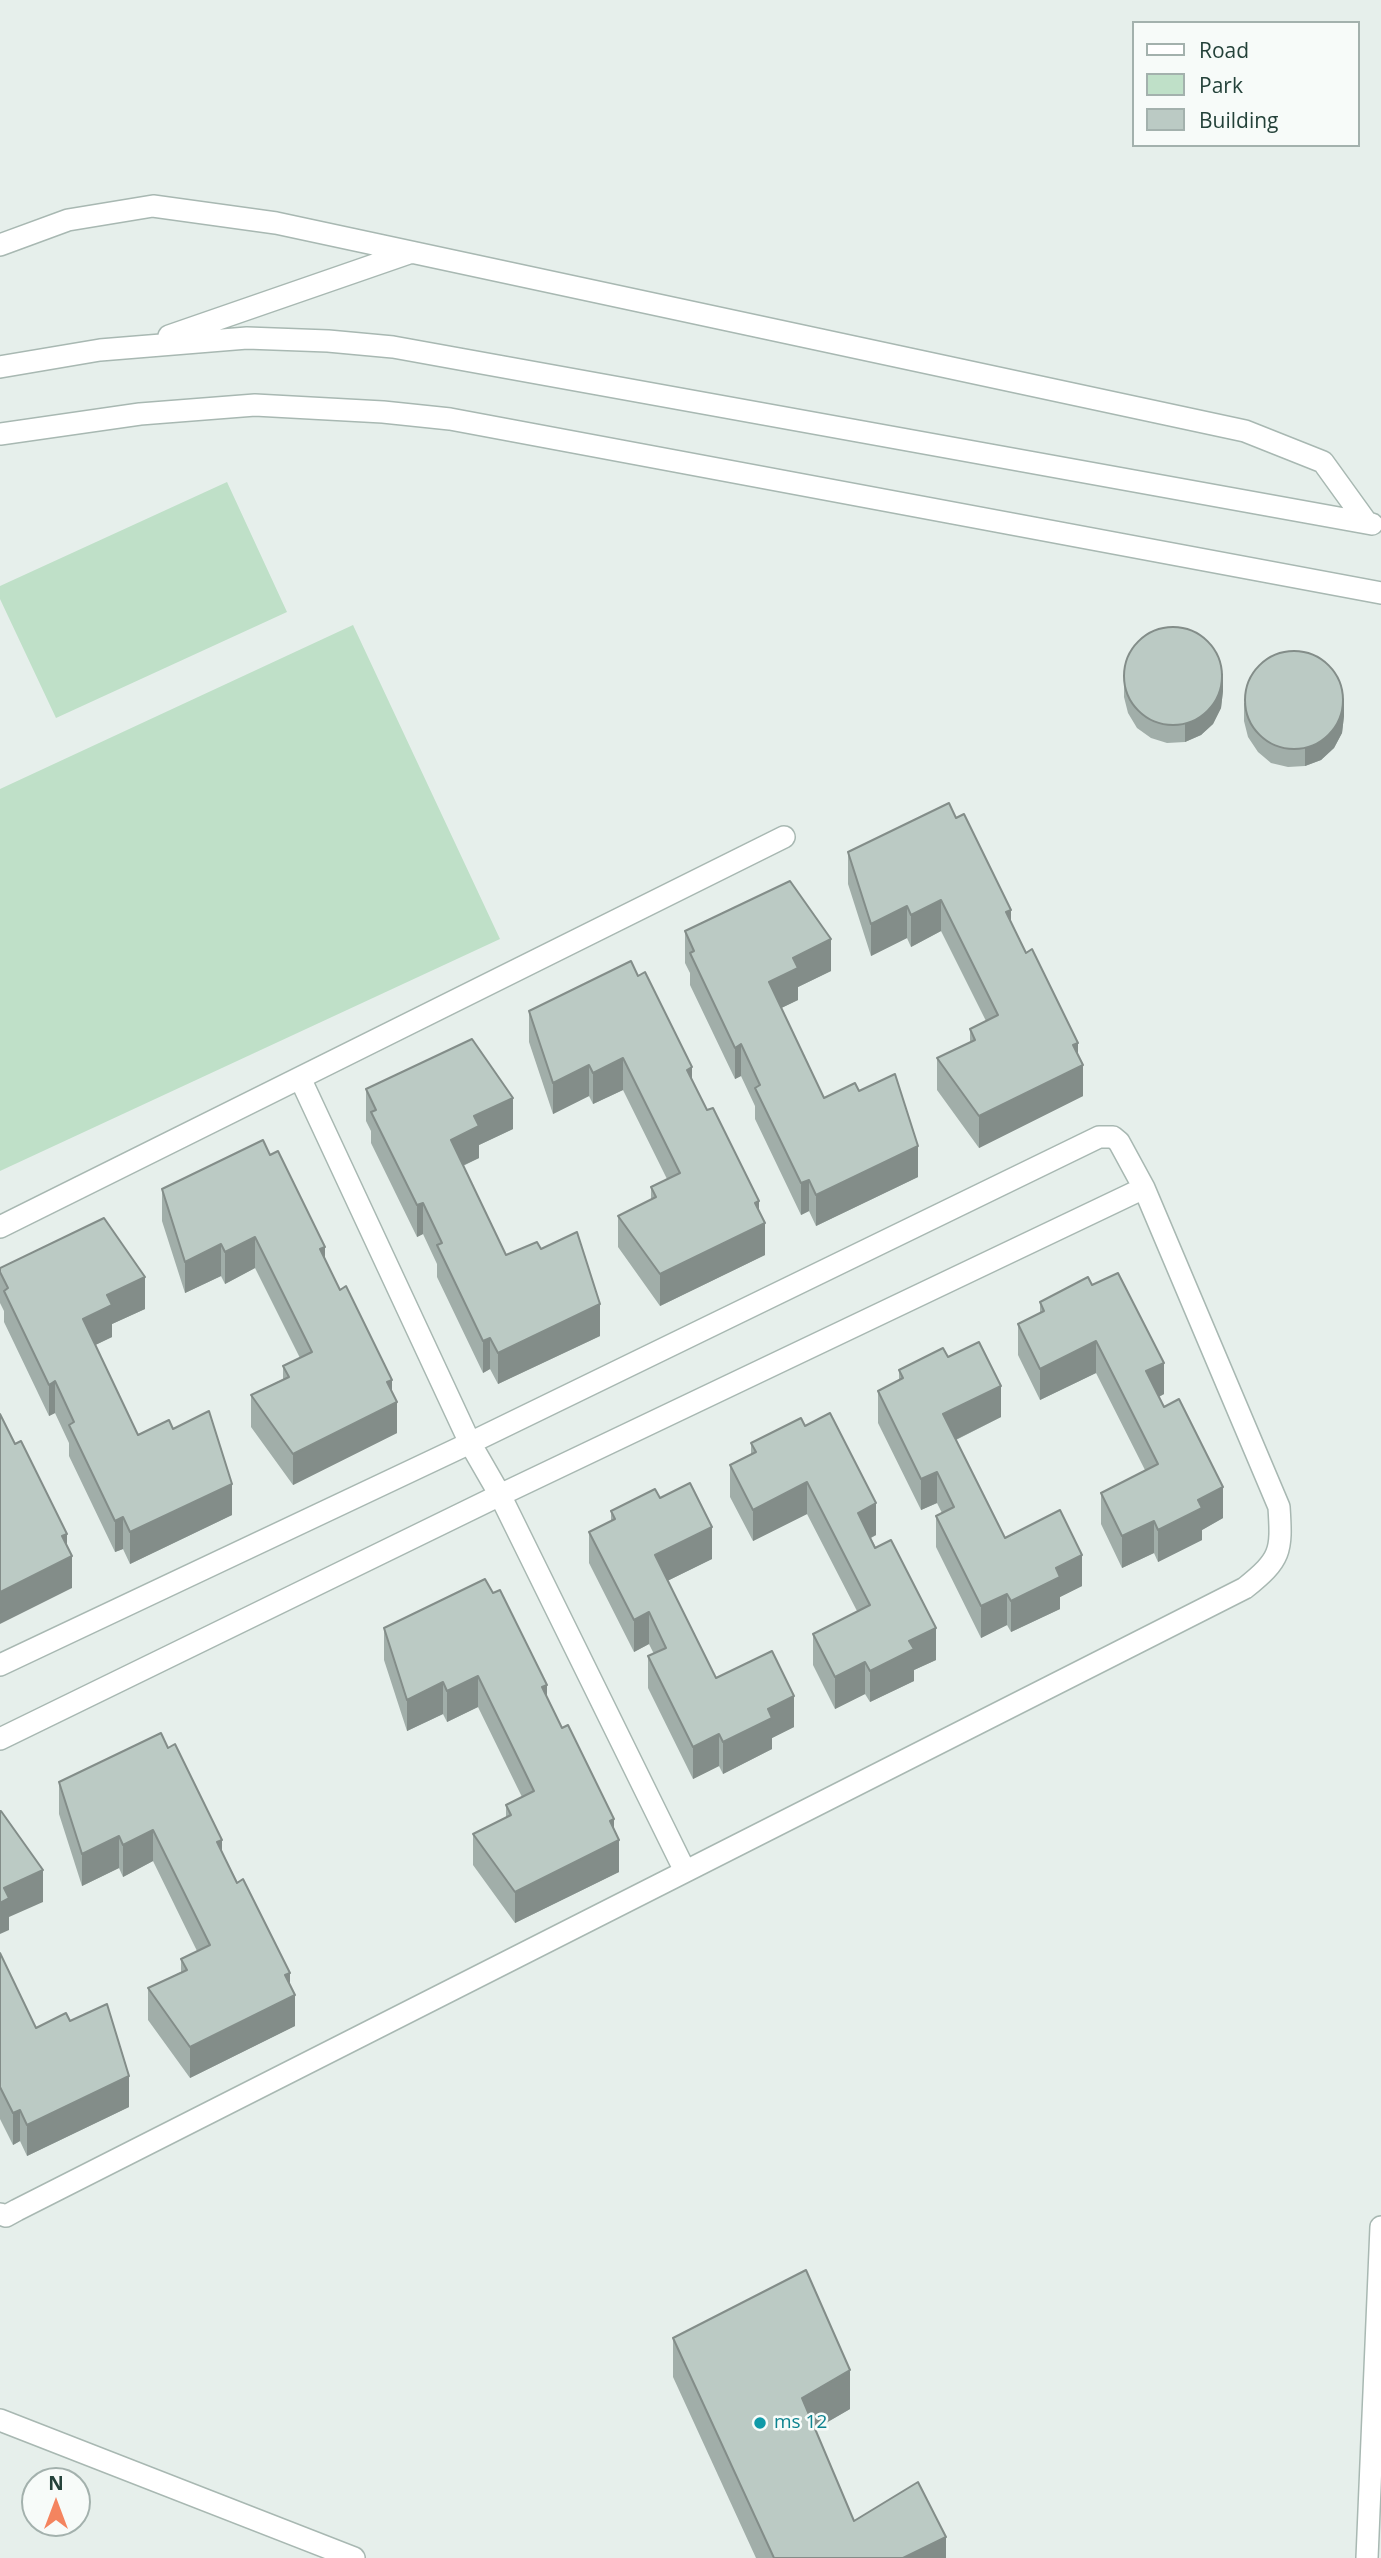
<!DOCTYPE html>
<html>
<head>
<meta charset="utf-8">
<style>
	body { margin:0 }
	#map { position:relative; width:1381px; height:2558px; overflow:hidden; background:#e6efeb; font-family:"Open Sans",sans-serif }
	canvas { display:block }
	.legend { position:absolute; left:1132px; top:21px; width:228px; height:126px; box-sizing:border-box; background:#f7fbf9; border:2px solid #a3b1ad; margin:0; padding:9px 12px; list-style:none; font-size:21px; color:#24423a }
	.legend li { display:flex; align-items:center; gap:14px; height:35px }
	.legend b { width:35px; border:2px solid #a3b1ad }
	.north { position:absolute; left:21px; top:2467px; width:70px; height:70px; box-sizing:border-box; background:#f7fbf9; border:2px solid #a3b1ad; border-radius:50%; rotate:0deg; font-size:19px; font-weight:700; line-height:28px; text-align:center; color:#24423a }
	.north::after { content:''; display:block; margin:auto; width:24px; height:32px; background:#f4845f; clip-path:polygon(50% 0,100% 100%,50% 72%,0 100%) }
</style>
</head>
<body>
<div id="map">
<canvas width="1381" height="2558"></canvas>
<ul class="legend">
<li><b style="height:9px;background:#fff"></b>Road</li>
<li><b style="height:19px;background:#bfe0c8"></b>Park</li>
<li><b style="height:19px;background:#bbcac4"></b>Building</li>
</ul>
<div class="north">N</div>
</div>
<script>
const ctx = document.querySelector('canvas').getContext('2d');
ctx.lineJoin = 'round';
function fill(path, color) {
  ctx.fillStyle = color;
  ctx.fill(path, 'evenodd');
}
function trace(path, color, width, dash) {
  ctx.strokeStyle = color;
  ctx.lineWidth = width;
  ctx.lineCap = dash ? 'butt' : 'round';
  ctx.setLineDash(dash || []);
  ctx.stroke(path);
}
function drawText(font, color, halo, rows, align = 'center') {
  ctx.font = font + ' "Open Sans",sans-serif';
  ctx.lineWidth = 5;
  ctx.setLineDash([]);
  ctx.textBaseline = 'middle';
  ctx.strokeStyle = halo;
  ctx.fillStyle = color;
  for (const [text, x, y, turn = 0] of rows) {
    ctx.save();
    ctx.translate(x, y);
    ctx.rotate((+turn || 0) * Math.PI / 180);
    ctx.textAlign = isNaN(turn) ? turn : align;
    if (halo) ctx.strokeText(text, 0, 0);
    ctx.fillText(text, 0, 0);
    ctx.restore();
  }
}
fill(new Path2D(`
	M227,482L287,612L56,718L0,599V586Z
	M353,625L500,939L0,1171V789Z`), '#bfe0c8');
const minor = new Path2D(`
	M0,245L68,220L153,206L276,223L1245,431L1323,462L1367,523
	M169,336L409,253
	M0,367L100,350L247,338L328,341L393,347L1372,524
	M0,434L140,414L255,405L383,412L450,419L1381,593
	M300,1078L470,1443L500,1495L685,1871
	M0,1227L784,837
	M0,1665L470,1443L1099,1137H1113L1119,1142L1144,1188L1279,1507C1282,1552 1281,1559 1245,1588L17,2210L6,2216L0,2214
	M0,1739L500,1495L1144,1188
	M0,2420L354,2558
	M1367,2558L1381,2227`);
trace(minor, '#a8b8b2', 24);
trace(minor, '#fff', 21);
fill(new Path2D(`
	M1124,678L1223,691L1221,708L1213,724L1201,735L1185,742L1167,743L1151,738L1137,728L1128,713L1124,697Z
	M1244,703L1344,716L1342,733L1334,748L1321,760L1305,766L1288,767L1271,763L1258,752L1248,737L1244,721Z
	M848,852L1011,922L1078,1054L1083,1096L979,1148L937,1090V1058L970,1042V1029L986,1021L941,931L911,947L907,938L871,956L848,884Z
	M685,931L831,971L798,987V1000L781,1008L824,1098L859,1091L918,1177L816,1226L809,1211L801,1215L755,1119V1106L741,1076L735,1079L690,985V973L685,963Z
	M529,1011L692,1080L759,1212L765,1255L660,1306L618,1247V1216L651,1200V1187L667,1179L623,1090L593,1104L589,1096L553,1114L529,1042Z
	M366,1089L513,1129L479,1145V1158L463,1166L506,1255L541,1249L600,1336L498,1384L490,1369L483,1373L437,1277V1264L423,1234L417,1237L371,1143V1131L366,1121Z
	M162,1189L325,1260L392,1391L397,1433L293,1485L251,1427V1395L283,1379V1366L300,1358L255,1268L225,1284L221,1276L185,1293L162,1221Z
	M0,1268L145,1309L112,1324V1337L95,1345L138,1435L173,1429L232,1515L130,1564L123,1549L115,1552L69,1456V1443L55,1413L49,1416L4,1322V1311L0,1303Z
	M1092,1285L1164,1394L1159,1397L1223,1518L1202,1530V1540L1158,1562L1154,1553L1122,1568L1101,1524V1493L1145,1470L1096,1373L1040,1400L1018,1355V1324L1040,1313V1302Z
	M948,1357L1001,1417L956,1440L1005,1538L1082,1586L1060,1597V1609L1011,1632L1007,1625L981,1638L936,1547V1516L942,1513L937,1503L921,1510L878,1423V1391L899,1380V1370Z
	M805,1426L876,1535L871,1538L936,1660L914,1670V1681L870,1702L865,1694L835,1709L813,1665V1634L857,1611L807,1514L753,1541L730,1497V1465L751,1454V1443Z
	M660,1498L712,1559L667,1581L716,1678L794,1727L772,1738V1749L723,1774L719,1766L693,1779L648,1688V1656L654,1654L649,1644L634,1652L589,1563V1532L611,1521V1511Z
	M384,1628L547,1698L614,1830L619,1872L515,1923L473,1865V1834L506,1818V1805L522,1797L478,1707L447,1722L443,1714L407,1731L384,1660Z
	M59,1782L222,1852L290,1984L295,2026L190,2078L148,2020V1988L181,1972V1959L197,1951L153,1861L123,1877L119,1868L82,1886L59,1814Z
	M0,1953L36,2028L70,2021L129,2107L27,2156L20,2141L13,2145L0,2119Z
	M673,2338L850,2409L815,2429L854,2521L946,2558H756L673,2377Z`), '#a1aea9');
fill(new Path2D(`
	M1223,673V691L1221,708L1213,724L1201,735L1185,742V724Z
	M1344,698V716L1342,733L1334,748L1321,760L1305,766V748Z
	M941,900V931L911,947V915Z
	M907,906V938L871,956V924Z
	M1011,910V941L1006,912Z
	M831,939V971L798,987V1000L769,1014V982L793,958Z
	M1078,1043V1068L1083,1065V1096L979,1148V1116L1073,1045Z
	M741,1044V1076L735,1079V1048Z
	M623,1058V1090L593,1104V1073Z
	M589,1065V1096L553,1114V1083Z
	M692,1067V1099L687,1070Z
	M513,1098V1129L479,1145V1158L451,1171V1140L474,1116Z
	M918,1146V1177L816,1226V1195Z
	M809,1180V1211L801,1215V1183Z
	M759,1201V1226L765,1223V1255L660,1306V1274L755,1203Z
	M423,1203V1234L417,1237V1205Z
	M255,1237V1268L225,1284V1252Z
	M221,1244V1276L185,1293V1262Z
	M325,1247V1278L320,1249Z
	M145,1277V1309L112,1324V1337L83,1351V1319L107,1295Z
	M600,1304V1336L498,1384V1353Z
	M490,1338V1369L483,1373V1341Z
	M1096,1341V1373L1040,1400V1369Z
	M1164,1363V1394L1146,1403V1371Z
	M392,1380V1405L397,1402V1433L293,1485V1454L387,1382Z
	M55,1381V1413L49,1416V1385Z
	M1001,1386V1417L943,1446V1414Z
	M937,1472V1503L921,1510V1479Z
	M807,1482V1514L753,1541V1510Z
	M232,1484V1515L130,1564V1532Z
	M1223,1487V1518L1202,1530V1540L1158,1562V1530L1198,1500Z
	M876,1503V1535L858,1544V1513Z
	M123,1517V1549L115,1552V1521Z
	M1154,1521V1553L1122,1568V1536Z
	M712,1527V1559L655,1587V1555Z
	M67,1534V1559L72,1556V1588L0,1624V1592L62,1536Z
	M1082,1555V1586L1060,1597V1609L1011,1632V1601L1056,1568Z
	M1007,1594V1625L981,1638V1606Z
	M649,1612V1644L634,1652V1620Z
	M936,1628V1660L914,1670V1681L870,1702V1671L909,1641Z
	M865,1662V1694L835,1709V1677Z
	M478,1676V1707L447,1722V1691Z
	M443,1682V1714L407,1731V1700Z
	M547,1685V1717L542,1687Z
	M794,1696V1727L772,1738V1749L723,1774V1742L768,1709Z
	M719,1734V1766L693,1779V1747Z
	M614,1819V1843L619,1840V1872L515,1923V1892L610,1821Z
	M153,1830V1861L123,1877V1845Z
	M119,1836V1868L82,1886V1854Z
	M222,1840V1871L217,1842Z
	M43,1870V1902L9,1917V1930L0,1934V1903L4,1888Z
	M290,1973V1997L295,1995V2026L190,2078V2047L285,1975Z
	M129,2076V2107L27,2156V2125Z
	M20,2110V2141L13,2145V2113Z
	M850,2370V2409L802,2437V2398Z
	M946,2537V2558H903Z`), '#838d89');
const building = new Path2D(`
	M1124 676a49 49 0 1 1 98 0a49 49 0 1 1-98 0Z
	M1245 700a49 49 0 1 1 98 0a49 49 0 1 1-98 0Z
	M949,803L956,818L964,814L1011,910L1006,912L1026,953L1032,949L1078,1043L1073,1045L1083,1065L979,1116L937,1058L975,1040L970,1029L998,1015L941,900L911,915L907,906L871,924L848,852Z
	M790,881L831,939L793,958L798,968L769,982L824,1098L855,1083L859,1091L895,1074L918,1146L816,1195L809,1180L801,1183L755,1088L760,1085L741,1044L735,1048L690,953L694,951L685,931Z
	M631,961L638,976L645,972L692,1067L687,1070L707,1110L713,1108L759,1201L755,1203L765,1223L660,1274L618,1216L656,1197L651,1187L680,1173L623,1058L593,1073L589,1065L553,1083L529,1011Z
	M472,1039L513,1098L474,1116L479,1126L451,1140L506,1255L537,1242L541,1249L577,1232L600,1304L498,1353L490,1338L483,1341L437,1245L442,1243L423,1203L417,1205L371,1112L376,1110L366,1089Z
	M263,1140L270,1155L278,1151L325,1247L320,1249L340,1290L346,1286L392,1380L387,1382L397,1402L293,1454L251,1395L289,1377L283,1366L312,1352L255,1237L225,1252L221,1244L185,1262L162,1189Z
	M104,1218L145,1277L107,1295L112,1305L83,1319L138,1435L169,1420L173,1429L209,1411L232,1484L130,1532L123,1517L115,1521L69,1425L74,1422L55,1381L49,1385L4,1291L8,1288L0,1272V1268Z
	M1118,1273L1164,1363L1146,1371L1164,1407L1179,1399L1223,1487L1198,1500L1202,1508L1158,1530L1154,1521L1122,1536L1101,1493L1158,1464L1096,1341L1040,1369L1018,1324L1044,1311L1040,1302L1088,1277L1092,1285Z
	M979,1342L1001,1386L943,1414L1005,1538L1060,1510L1082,1555L1056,1568L1060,1577L1011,1601L1007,1594L981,1606L936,1516L954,1507L937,1472L921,1479L878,1391L903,1378L899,1370L943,1348L948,1357Z
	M830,1413L876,1503L858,1513L875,1548L891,1540L936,1628L909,1641L914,1649L870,1671L865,1662L835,1677L813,1634L870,1605L807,1482L753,1510L730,1465L756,1452L751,1443L801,1418L805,1426Z
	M0,1414L15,1444L21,1441L67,1534L62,1536L72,1556L0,1592Z
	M690,1483L712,1527L655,1555L716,1678L772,1651L794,1696L768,1709L772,1718L723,1742L719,1734L693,1747L648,1656L666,1648L649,1612L634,1620L589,1532L615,1519L611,1511L655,1489L660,1498Z
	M485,1579L493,1593L500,1590L547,1685L542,1687L562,1728L568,1725L614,1819L610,1821L619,1840L515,1892L473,1834L511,1815L506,1805L534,1791L478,1676L447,1691L443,1682L407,1700L384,1628Z
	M161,1733L168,1748L175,1744L222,1840L217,1842L237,1883L243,1879L290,1973L285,1975L295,1995L190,2047L148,1988L187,1970L181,1959L210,1945L153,1830L123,1845L119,1836L82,1854L59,1782Z
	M0,1811H1L43,1870L4,1888L9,1898L0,1903Z
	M0,1953L36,2028L66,2013L70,2021L107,2004L129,2076L27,2125L20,2110L13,2113L0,2087Z
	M806,2270L850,2370L802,2398L854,2521L918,2482L946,2537L903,2558H774L673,2338Z`);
fill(building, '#bbcac4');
trace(building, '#838d89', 2);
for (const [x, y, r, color] of [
	[760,2423,7,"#0f9aa8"]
]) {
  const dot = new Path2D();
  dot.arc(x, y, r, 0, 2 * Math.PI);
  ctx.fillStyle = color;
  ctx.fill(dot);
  trace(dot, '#f7fbf9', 2.5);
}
drawText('19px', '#0d838f', '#f7fbf9', [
	["ms 12",774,2423]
], 'left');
</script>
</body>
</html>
